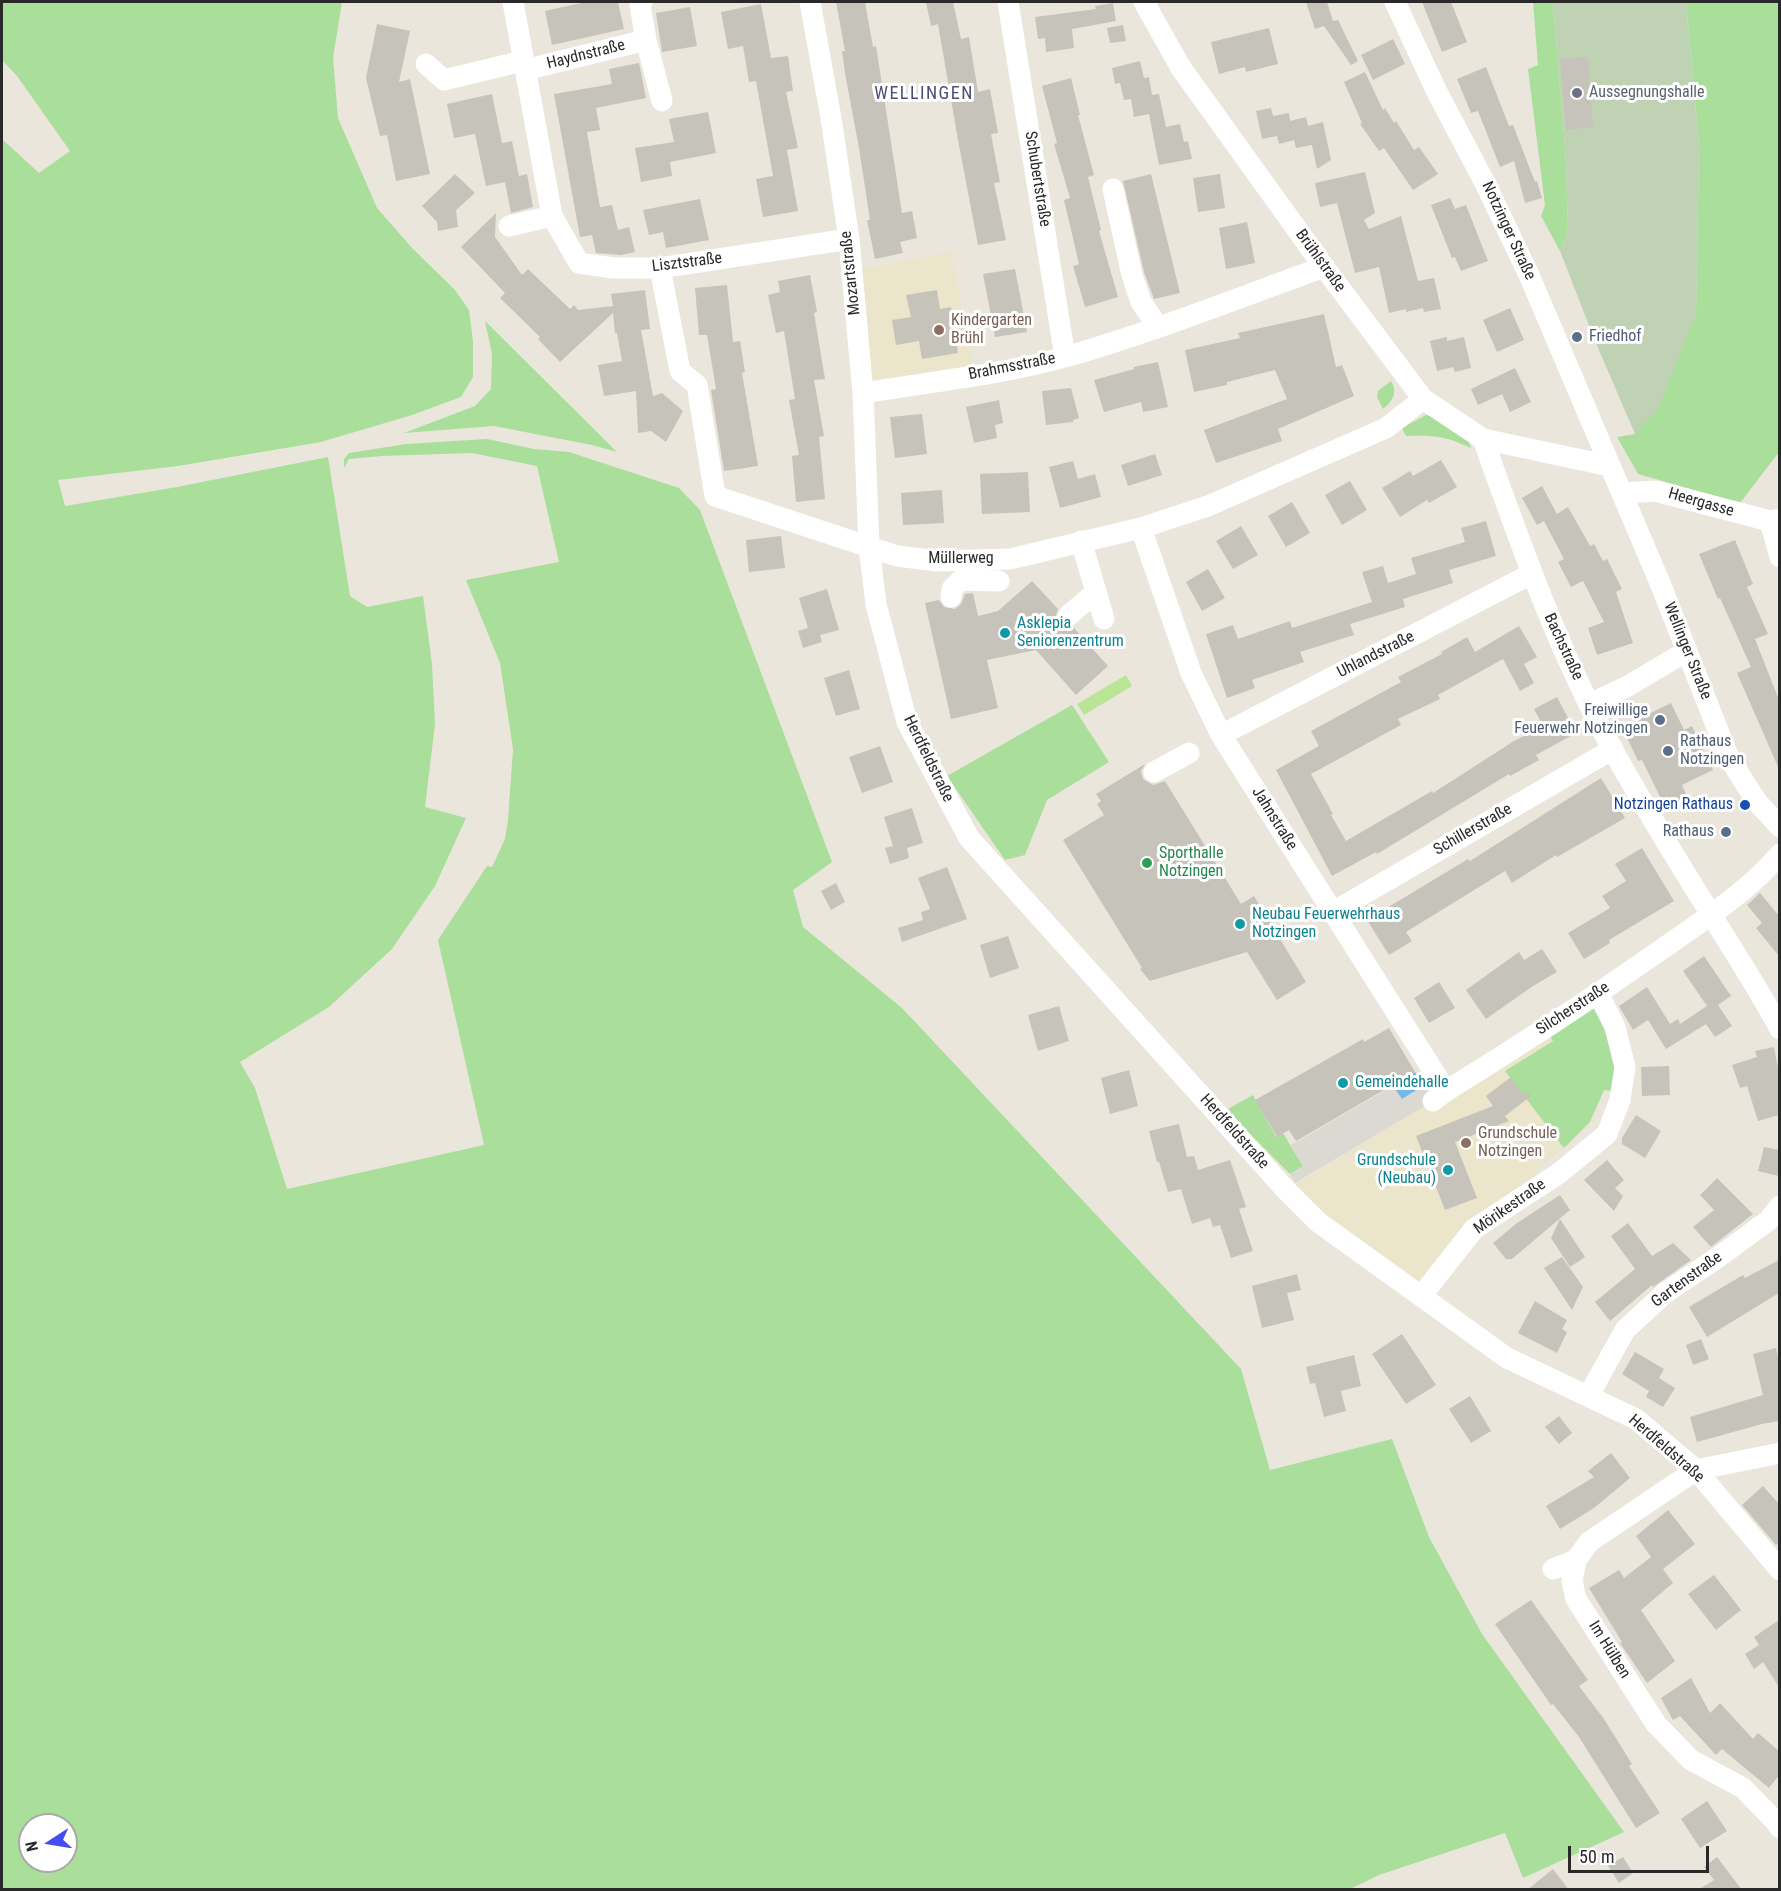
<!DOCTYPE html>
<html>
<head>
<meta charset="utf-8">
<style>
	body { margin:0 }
	#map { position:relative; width:1781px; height:1891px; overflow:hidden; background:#ebe6dc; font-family:"Roboto Condensed",sans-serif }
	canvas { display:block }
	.frame { position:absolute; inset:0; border:3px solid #292929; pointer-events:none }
	.north { position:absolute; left:18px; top:1813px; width:60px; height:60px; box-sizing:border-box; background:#fff; border:2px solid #a9a9a9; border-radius:50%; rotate:258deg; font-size:16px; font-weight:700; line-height:24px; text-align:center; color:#292929 }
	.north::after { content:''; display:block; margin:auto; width:21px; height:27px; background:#444df0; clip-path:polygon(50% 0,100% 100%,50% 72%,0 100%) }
	.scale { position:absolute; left:1568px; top:1846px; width:141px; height:27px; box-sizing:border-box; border:3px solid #292929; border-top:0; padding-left:8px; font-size:18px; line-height:21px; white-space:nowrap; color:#292929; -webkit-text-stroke:4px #fff; paint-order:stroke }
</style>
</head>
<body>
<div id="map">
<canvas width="1781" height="1891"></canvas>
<div class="frame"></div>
<div class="north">N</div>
<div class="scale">50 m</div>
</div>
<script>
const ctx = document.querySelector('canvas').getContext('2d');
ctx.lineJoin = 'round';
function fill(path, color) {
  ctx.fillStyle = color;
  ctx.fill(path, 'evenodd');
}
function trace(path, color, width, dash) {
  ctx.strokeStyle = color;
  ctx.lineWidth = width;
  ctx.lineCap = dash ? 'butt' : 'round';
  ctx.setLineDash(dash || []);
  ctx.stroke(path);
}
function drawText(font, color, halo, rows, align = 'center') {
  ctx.font = font + ' "Roboto Condensed",sans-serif';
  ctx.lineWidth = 6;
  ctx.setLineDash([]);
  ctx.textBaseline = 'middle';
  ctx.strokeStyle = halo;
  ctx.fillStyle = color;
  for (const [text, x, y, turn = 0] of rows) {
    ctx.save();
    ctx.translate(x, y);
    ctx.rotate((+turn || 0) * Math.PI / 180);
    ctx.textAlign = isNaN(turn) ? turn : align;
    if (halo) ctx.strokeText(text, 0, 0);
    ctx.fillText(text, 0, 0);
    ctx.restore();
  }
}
fill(new Path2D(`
	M951,252L973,365L867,384L856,270Z
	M1598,993L1621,1092L1604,1090L1590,1122L1564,1148L1534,1171L1543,1183L1474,1229L1422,1295L1286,1190L1396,1123Z`), '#ebe5cc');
fill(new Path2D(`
	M2,2H342L333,58L338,118L377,208L412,248L455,290L469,310L473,342V377L461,397L412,415L321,442L178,466L58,480L65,506L177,487L328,457L350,596L367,607L423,596L432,664L435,724L425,807L466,818L435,886L392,949L329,1007L240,1062L255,1088L287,1189L484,1145L438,940L487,866L492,867L505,839L508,820L513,749L500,663L466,580L559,562L537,466L472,453L382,456L349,459L344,468V459L349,453L406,444L487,439L534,449L569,452L679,488L700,510L832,862L793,890L803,927L902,1008L1241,1369L1270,1470L1392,1439L1429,1537L1482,1634L1624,1832L1523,1878L1505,1833L1379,1875L1348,1890L2,1889V139L39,173L70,151L17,76L2,60ZM30,1825H66V1861H30Z
	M1533,2H1553L1566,161L1568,233L1560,251L1541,216L1545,205L1528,69L1538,65Z
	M1686,2H1779V452L1740,503L1638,474L1617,437L1635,434L1696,314L1699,146Z
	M485,321L617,452L592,445L494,426L404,433L475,406L491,389L492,354Z
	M1391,381C1398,392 1393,401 1383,409L1377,397L1378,391Z
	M1426,415L1434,416L1469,441L1471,448C1446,436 1433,435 1406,436L1402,428Z
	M1072,705L1109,762L1047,800L1025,855L1005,860L947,776Z
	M1598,993L1621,1092L1604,1090L1590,1122L1564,1148L1505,1071L1553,1041L1545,1028Z
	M1253,1095L1276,1137L1283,1133L1303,1166L1290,1174L1226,1110Z`), '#a9de9b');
fill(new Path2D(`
	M1553,2H1686L1699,146L1696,314L1658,409L1635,434L1595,341L1560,251L1568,233L1566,161Z`), '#bfd3b4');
fill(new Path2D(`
	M1126,675L1132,686L1084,715L1077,704Z`), '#bae597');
fill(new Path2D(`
	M1393,1086L1402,1099L1423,1086L1433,1101L1295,1183L1290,1174L1303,1166L1291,1145Z`), '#dbd9d2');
fill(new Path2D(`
	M1415,1072L1423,1086L1402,1099L1393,1086Z`), '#74b9e7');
fill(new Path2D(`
	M586,2H618L624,29L552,45L545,11Z
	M836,2H865L873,47L876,46L902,213L912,211L917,238L900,242L903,253L875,259L867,220H870L859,148L845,73L842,51H845Z
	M926,2H953L961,39L969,37L978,92L990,89L998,133L991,134L1000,182L994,183L1006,240L978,245L958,140L938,24L931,26Z
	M1306,2H1327L1333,21L1338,20L1358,61L1351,65L1324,26L1315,29Z
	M1422,2H1451L1467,42L1442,52Z
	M1113,3L1116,21L1072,29L1074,48L1046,52L1045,38L1038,39L1035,17L1096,9L1095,6Z
	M761,4L771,58L788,56L793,91L786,92L798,148L787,150L798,211L763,217L756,179L773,176L756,81L749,82L743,46L728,49L721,12Z
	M690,7L697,46L662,52L656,13Z
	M377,24L410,31L399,82L410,79L430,174L396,181L387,135L380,136L366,78Z
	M1123,25L1126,41L1110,43L1107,28Z
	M1269,28L1278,64L1246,72L1245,67L1219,74L1211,42Z
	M1393,39L1405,64L1373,80L1361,55Z
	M1588,57L1593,127L1566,130L1560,59Z
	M1140,61L1144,78L1149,77L1152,95L1159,94L1166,127L1180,124L1184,142L1188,141L1192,159L1159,165L1149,114L1134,117L1131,99L1124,100L1120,83L1115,84L1112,68Z
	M639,63L646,98L596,108L600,130L587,132L600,207L612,205L618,230L629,227L635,252L621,255L596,253L592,235L580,237L554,94L612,84L609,69Z
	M1486,67L1509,126L1513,125L1535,182L1537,181L1542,198L1525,203L1514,161L1500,167L1478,111L1471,113L1457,79Z
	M1365,72L1383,110L1385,108L1394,123L1396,121L1414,150L1419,147L1438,174L1413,190L1384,148L1379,151L1360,124L1362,123L1344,82Z
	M1071,78L1080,115H1078L1094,175L1088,177L1101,230L1099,231L1118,297L1085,307L1073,266L1079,264L1064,200L1070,198L1054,144L1057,143L1042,86Z
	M492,94L502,143L512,141L519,176L527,174L533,207L511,213L505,182L486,186L475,134L454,138L447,104Z
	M1271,108L1273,116L1289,113L1290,121L1306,117L1308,126L1323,122L1331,160L1317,169L1312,145L1296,148L1294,140L1279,144L1277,136L1262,139L1256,111Z
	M708,112L716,153L670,162L672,176L641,182L635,148L674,142L669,119Z
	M1365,172L1375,213L1364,220L1369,229L1401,216L1418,281L1434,278L1441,309L1424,312L1423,308L1406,312V309L1389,313L1379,267L1355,273L1337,203L1320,207L1315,183Z
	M455,174L475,193L456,210L458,227L438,231L437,222L422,206Z
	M1151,174L1180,293L1154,299L1144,272L1123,181Z
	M1220,174L1225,208L1198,212L1193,178Z
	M1450,198L1455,209L1466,205L1488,261L1461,271L1455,257L1452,258L1431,205Z
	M700,199L709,240L666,248L663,232L649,235L643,210Z
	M496,213L495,237L522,275L528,269L570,309L574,305L578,310L613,306L611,294L645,290L650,329L641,330L653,396L662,393L683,411L666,442L651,431L638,433L636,391L604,396L598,365L622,361L617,333H615L613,313L560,362L538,339L540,337L500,298L505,293L461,247Z
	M1247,222L1255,263L1226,269L1219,228Z
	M1015,269L1027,332L995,337L983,274Z
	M810,275L817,312L814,313L825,379L814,380L824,436L819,437L825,499L796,502L792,456L799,455L789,400L795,399L784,331L776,333L768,295L780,292L778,281Z
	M727,285L733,342L740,341L745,372L742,373L758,466L724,471L711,390L716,389L707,335H699L695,288Z
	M937,290L940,309L951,307L958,353L922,359L919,341L896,345L892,320L911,317L906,295Z
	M1510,308L1524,340L1497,352L1483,320Z
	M1324,314L1336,367L1342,365L1354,396L1278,429L1282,441L1216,463L1204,430L1287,399L1275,370L1227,382V385L1194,392L1185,350L1240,338L1238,333Z
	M1447,337V341L1464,337L1471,368L1455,372L1453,367L1437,371L1430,341Z
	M1158,362L1168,407L1143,412L1141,402L1104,412L1094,380L1134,369V367Z
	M1515,368L1531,402L1510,412L1502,394L1478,405L1471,389Z
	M1071,388L1079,418L1073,420V422L1046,425L1042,391Z
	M999,400L1003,423L995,425L997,438L974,443L966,407Z
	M922,414L927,454L895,458L890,417Z
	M1155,454L1162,475L1128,486L1121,465Z
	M1441,460L1457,487L1429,503L1427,500L1400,517L1382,488L1410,471L1413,476Z
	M1073,461L1078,479L1095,474L1101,497L1060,508L1049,467Z
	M1028,472L1030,512L982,514L980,474Z
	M1350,481L1367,510L1342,525L1325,495Z
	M1542,486L1557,514L1568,507L1590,546L1594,544L1603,561L1607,559L1622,589L1616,592L1633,643L1597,655L1588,628L1604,622L1583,581L1571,587L1558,562L1564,559L1544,521L1537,525L1522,498Z
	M942,490L944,523L903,525L901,493Z
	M1292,502L1310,533L1286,547L1268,516Z
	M1486,521L1496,556L1449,570L1453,583L1403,599L1405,607L1350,624L1354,635L1300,652L1304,662L1252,680L1255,688L1227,698L1206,634L1233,625L1238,639L1290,621L1292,628L1372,602L1362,572L1383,566L1388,583L1416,574L1411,558L1465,542L1461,528Z
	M1241,526L1258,555L1233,569L1216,541Z
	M781,536L785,568L749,572L746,540Z
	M1735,540L1753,584L1747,587L1768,634L1755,639L1779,700V769L1737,673L1751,667L1720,598L1718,599L1699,554Z
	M1208,569L1225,598L1202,611L1186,582Z
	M1032,581L1058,609L1055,618L1059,625L1064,628L1073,627L1108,666L1076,695L1036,650L987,660L998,708L951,719L925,603L939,600L944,607L955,609L961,604L965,594L973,593L978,616L998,611Z
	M827,589L839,630L820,635L822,642L803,648L798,631L808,628L799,598Z
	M1519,626L1537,657L1524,664L1534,683L1520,691L1503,659L1438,695L1440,699L1398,719L1401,725L1311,774L1333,814L1331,815L1346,841L1432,791L1433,793L1514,741L1543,726L1534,709L1557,697L1576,733L1536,755L1539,760L1510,776L1509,774L1377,854L1376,852L1332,876L1276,770L1319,746L1311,731L1401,682L1398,677L1442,654L1441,652L1467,637L1475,652Z
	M849,670L860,709L836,716L824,678Z
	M1671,703L1684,730L1692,726L1713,770L1682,785L1687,796L1665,807L1642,760L1638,761L1622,727Z
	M880,746L893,782L862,793L849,757Z
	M1145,764L1141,771L1143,779L1153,785L1165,781L1241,904L1254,896L1306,982L1277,1000L1247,952L1150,981L1140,969L1142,968L1063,840L1104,815L1097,804L1101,801L1096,794Z
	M1601,778L1625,818L1557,857L1556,855L1512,883L1505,871L1406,932L1412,941L1389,955L1367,920L1468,859L1470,861Z
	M912,808L923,843L907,848L909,858L890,864L885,848L893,846L884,817Z
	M1642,848L1674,901L1609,940L1610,943L1584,959L1568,933L1610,908L1602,896L1626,881L1615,864Z
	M947,867L967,919L902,942L898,928L923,920L921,912L930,909L918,878Z
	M836,883L845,902L831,910L821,891Z
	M1760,893L1779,916V956L1756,928L1762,923L1747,905Z
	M1008,936L1019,968L990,978L980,945Z
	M1542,949L1557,972L1533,986L1486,1019L1466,990L1519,952L1524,960Z
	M1704,956L1731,996L1718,1005L1732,1026L1715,1037L1706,1024L1666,1049L1648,1020L1633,1030L1619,1006L1647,987L1670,1024L1678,1019L1680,1024L1707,1006L1683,971Z
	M1439,982L1455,1008L1429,1023L1414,998Z
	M1059,1006L1069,1041L1038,1051L1028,1015Z
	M1389,1028L1415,1072L1296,1141L1289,1130L1277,1137L1255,1100L1363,1039L1364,1042Z
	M1774,1047L1779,1074V1115L1758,1121L1747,1086L1740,1088L1732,1065L1757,1057L1755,1051Z
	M1669,1066L1670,1095L1642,1096L1641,1067Z
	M1129,1070L1138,1106L1110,1114L1101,1078Z
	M1511,1077L1523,1094L1529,1092L1531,1096L1505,1116L1509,1121L1455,1142L1477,1198L1445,1210L1416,1136L1493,1106L1486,1096Z
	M1636,1115L1661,1131L1645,1158L1622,1144V1138Z
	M1179,1124L1187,1157L1194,1156L1198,1170L1230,1160L1246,1207L1239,1209L1253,1251L1231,1258L1220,1225L1213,1227L1210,1218L1192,1224L1181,1189L1168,1192L1159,1162H1157L1149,1131Z
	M1764,1147L1779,1150V1176L1758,1171Z
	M1607,1160L1624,1180L1615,1188L1623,1196L1614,1211L1584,1180Z
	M1717,1178L1753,1214L1711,1247L1693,1227L1714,1210L1700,1195Z
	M1560,1195L1570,1210L1512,1259H1506L1493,1243L1517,1223Z
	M1560,1219L1585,1257L1570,1267L1551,1238Z
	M1628,1223L1652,1256L1673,1243L1691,1260L1653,1287L1652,1285L1610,1321L1595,1302L1635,1269L1611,1236Z
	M1562,1257L1583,1287L1572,1310L1544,1268Z
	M1779,1260V1293L1707,1337L1689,1307L1743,1275L1745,1278Z
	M1297,1274L1301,1290L1287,1293L1294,1320L1262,1328L1252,1286Z
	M1535,1301L1567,1320L1562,1329L1567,1332L1557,1353L1518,1333Z
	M1402,1334L1436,1385L1406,1404L1372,1354Z
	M1701,1339L1709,1359L1693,1365L1686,1345Z
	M1776,1348L1779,1362V1421L1762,1424L1697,1442L1690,1417L1763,1395L1753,1354Z
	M1635,1352L1664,1369L1659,1378L1675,1388L1663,1407L1646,1397L1649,1391L1622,1374Z
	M1354,1355L1361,1386L1341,1391L1346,1411L1324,1417L1315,1383L1310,1384L1306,1367Z
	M1470,1396L1491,1431L1471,1443L1449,1409Z
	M1559,1416L1572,1433L1559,1444L1545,1427Z
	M1611,1453L1630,1478L1594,1508L1560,1529L1546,1506L1594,1477L1588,1471Z
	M1763,1486L1779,1504V1542L1776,1545L1742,1505Z
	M1668,1510L1695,1544L1663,1569L1673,1583L1641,1610L1675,1661L1647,1683L1620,1643L1622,1642L1589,1588L1619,1570L1624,1578L1651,1557L1636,1536Z
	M1714,1575L1741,1610L1716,1630L1688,1594Z
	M1531,1600L1588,1680L1579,1686L1604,1719L1632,1764L1629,1766L1660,1813L1636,1828L1579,1737L1553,1704L1551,1705L1495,1624Z
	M1779,1620V1687L1763,1662L1754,1669L1745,1654L1759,1645L1754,1637Z
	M1691,1678L1710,1713L1720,1703L1753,1739L1758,1733L1779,1751V1775L1769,1788L1722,1749L1716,1755L1680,1716L1673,1720L1661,1698Z
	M1707,1801L1727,1831L1700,1848L1681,1819Z
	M1623,1857L1633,1873L1619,1883L1608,1866Z
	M1717,1857L1742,1890H1698L1714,1880L1704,1867Z
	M1553,1869L1569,1890H1527Z`), '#c6c3bb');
trace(new Path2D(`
	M513,2L552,216L579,263L613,268H660L849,239
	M810,2L831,118L849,239L863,393L869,547L876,604L907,722L969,838L1286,1190L1318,1222L1507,1358L1636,1419L1696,1470L1780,1570
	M1008,2L1065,357
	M1144,2L1181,68L1324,267L1423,399L1483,439L1610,466
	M1395,2L1437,92L1485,183L1529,275L1660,583L1729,758L1757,802L1780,827
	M646,40L662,101
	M426,64L444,80L523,61
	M525,70L646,40L640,5L642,2
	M1113,189L1132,275L1141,302L1158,327
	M509,226L552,216
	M660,268L680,371L697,385L715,496L897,556L937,561L1010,559L1141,528L1208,506L1386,428L1423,399
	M863,393C930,382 1000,375 1065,357C1153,332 1238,298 1324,267
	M1483,439C1521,546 1559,653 1614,752C1645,808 1678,862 1712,916C1735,953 1759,990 1780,1029
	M1623,493L1655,491L1770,521L1780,519
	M1770,521L1780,557
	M1141,528L1191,673L1221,735L1446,1091
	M1081,541L1104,619
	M951,597L952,589L961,580L999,581
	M1068,616L1096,592
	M1590,704L1628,686L1687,651
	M1221,735L1531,574
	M1154,772L1189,753
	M1333,912L1613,749
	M1433,1101L1446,1091C1516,1048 1585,1003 1652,956C1696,925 1745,895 1780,854
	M1422,1295L1474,1229L1558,1174L1607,1134L1620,1100L1625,1067L1615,1027L1598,993
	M1589,1395L1625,1330L1665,1293L1720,1256L1769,1220L1780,1206
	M1780,1453L1696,1470L1589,1542L1576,1560L1572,1581L1576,1599L1656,1724L1691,1760L1743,1788L1776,1822L1780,1828
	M1553,1569L1576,1560`), '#fff', 21);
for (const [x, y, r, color] of [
	[1577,93,6,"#6b7280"],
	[939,330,6,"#8d6e63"],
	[1577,337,6,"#5c6f8a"],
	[1005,633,6,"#0f9aa8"],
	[1660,720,6,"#5c6f8a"],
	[1668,751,6,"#5c6f8a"],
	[1745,805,6,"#1a4fb4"],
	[1726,832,6,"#5c6f8a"],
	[1147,863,6,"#2e9e5b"],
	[1240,924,6,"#0f9aa8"],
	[1343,1083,6,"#0f9aa8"],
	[1466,1143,6,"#8d6e63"],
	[1448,1170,6,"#0f9aa8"]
]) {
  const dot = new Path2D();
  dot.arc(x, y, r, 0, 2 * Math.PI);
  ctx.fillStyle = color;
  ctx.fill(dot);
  trace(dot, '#fff', 2);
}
drawText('16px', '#292929', '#fff', [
	["Haydnstraße",586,55,-14],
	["Schubertstraße",1037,179,81],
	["Notzinger Straße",1508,231,65],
	["Brühlstraße",1320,261,54],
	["Lisztstraße",687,263,-7],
	["Mozartstraße",851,273,-96],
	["Brahmsstraße",1012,367,-11],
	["Heergasse",1701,503,16],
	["Müllerweg",961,559],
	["Bachstraße",1563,647,65],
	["Wellinger Straße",1687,651,68],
	["Uhlandstraße",1376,655,-27],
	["Herdfeldstraße",928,759,64],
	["Jahnstraße",1274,819,58],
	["Schillerstraße",1473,830,-30],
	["Silcherstraße",1573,1009,-33],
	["Herdfeldstraße",1234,1132,48],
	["Mörikestraße",1510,1207,-35],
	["Gartenstraße",1687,1280,-36],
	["Herdfeldstraße",1666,1449,41],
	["Im Hülben",1609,1650,58]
]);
drawText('16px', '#5b616d', '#fff', [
	["Aussegnungshalle",1589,93]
], 'left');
drawText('16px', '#785e54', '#fff', [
	["Kindergarten",951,321],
	["Brühl",951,339],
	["Grundschule",1478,1134],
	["Notzingen",1478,1152]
], 'left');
drawText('16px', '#4e5e75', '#fff', [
	["Friedhof",1589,337],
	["Freiwillige",1648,711,"right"],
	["Feuerwehr Notzingen",1648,729,"right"],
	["Rathaus",1680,742],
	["Notzingen",1680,760],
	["Rathaus",1714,832,"right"]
], 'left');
drawText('16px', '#0d838f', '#fff', [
	["Asklepia",1017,624],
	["Seniorenzentrum",1017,642],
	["Neubau Feuerwehrhaus",1252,915],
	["Notzingen",1252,933],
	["Gemeindehalle",1355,1083],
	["Grundschule",1436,1161,"right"],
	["(Neubau)",1436,1179,"right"]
], 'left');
drawText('16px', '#164399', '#fff', [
	["Notzingen Rathaus",1733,805]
], 'right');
drawText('16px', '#27864d', '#fff', [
	["Sporthalle",1159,854],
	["Notzingen",1159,872]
], 'left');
ctx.letterSpacing = '1.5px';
drawText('18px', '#4c4e77', '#fff', [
	["WELLINGEN",924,94]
]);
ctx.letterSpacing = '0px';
</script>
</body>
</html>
